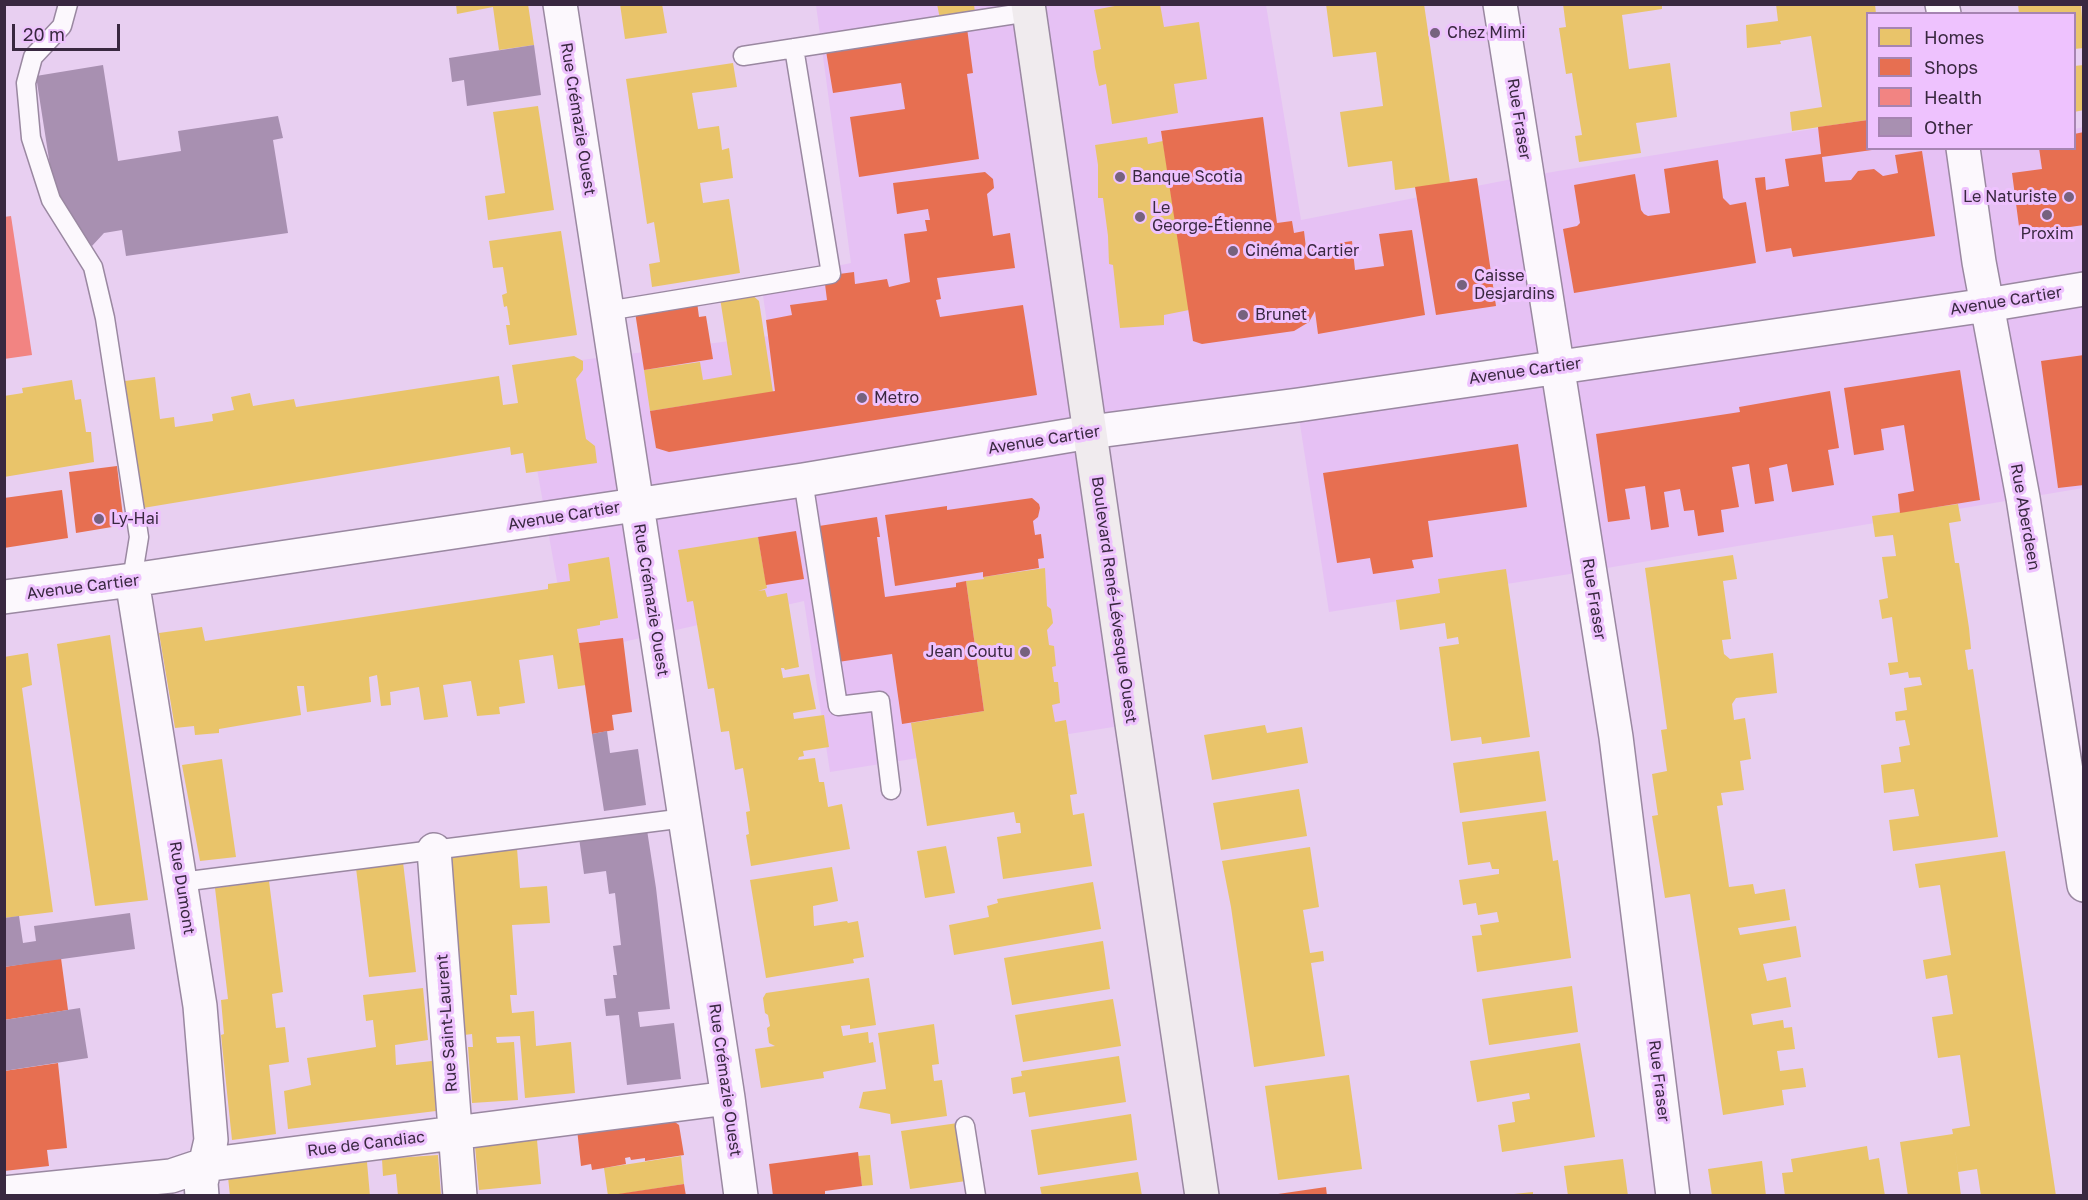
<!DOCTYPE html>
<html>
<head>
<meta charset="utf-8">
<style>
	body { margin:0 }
	#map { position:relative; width:2088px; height:1200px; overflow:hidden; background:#e8cff1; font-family:"Golos Text",sans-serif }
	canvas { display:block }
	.frame { position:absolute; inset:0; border:6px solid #392840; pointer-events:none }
	.legend { position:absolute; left:1866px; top:12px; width:210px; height:138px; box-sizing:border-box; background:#eec2fe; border:2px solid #a684b2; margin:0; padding:8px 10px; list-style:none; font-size:18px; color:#392840 }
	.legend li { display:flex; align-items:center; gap:12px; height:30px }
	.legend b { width:30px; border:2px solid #a684b2 }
	.scale { position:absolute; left:12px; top:24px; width:108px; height:27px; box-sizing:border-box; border:3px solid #392840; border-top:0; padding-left:8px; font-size:18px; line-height:21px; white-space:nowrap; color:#392840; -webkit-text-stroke:4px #eec2fe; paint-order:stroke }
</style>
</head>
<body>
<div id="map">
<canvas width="2088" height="1200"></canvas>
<div class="frame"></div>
<ul class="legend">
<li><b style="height:16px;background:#e9c46a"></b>Homes</li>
<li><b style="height:16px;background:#e76f51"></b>Shops</li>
<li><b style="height:16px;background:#f28482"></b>Health</li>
<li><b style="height:16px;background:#a890b1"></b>Other</li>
</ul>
<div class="scale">20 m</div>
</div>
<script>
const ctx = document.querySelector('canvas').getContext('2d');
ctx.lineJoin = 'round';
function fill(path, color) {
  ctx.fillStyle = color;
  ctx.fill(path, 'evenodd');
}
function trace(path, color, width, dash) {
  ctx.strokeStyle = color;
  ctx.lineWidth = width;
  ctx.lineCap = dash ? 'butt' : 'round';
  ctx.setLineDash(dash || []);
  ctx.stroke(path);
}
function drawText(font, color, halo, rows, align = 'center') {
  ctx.font = font + ' "Golos Text",sans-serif';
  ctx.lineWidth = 6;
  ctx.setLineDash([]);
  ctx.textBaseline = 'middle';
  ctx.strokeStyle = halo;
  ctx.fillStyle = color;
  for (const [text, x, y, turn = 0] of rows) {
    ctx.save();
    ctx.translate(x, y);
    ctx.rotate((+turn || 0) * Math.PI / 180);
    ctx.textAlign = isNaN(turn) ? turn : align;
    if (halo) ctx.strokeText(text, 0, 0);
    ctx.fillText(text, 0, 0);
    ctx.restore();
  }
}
fill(new Path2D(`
	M816,5H1266L1301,220L1528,176L1867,120L1868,148H2074L2075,129L2083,127V488L1589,571L1329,612L1297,405L1091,432L1132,724L830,772L804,601L570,654L519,368L769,336L761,282L851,263Z`), '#e6c1f4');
fill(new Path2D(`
	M456,4H528L534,45L499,50L493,7L457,14Z
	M620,4H662L667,33L625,39Z
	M937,4H974L975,13L940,19Z
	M1125,4H1160L1164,27L1199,22L1207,79L1174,84L1178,113L1112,124L1106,84L1099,86L1095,67L1093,51L1101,49L1094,10Z
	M1326,4H1424L1450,183L1395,190L1392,161L1348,167L1340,112L1383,106L1376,52L1333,57Z
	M1563,4H1662V9L1622,15L1629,69L1670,63L1677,117L1636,123L1641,153L1579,162L1575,136L1582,135L1577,105L1572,73L1566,74L1559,28L1566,27Z
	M1776,4H1875L1876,14H1868V120L1792,131L1790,112L1822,107L1811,36L1780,41L1781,44L1747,48L1746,25L1778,21Z
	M2018,4H2081L2084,48L2074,49V14H2019Z
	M733,63L737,87L692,93L698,129L719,126L722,150L729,148L733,178L700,183L703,203L729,199L740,273L652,287L649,264L660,262L654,222L647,224L626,79Z
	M2084,65V110L2074,112V66Z
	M538,106L554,210L488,220L485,196L505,193L493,112Z
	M1147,137L1148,144L1163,141L1189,310L1164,315V325L1120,328L1113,265L1109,264L1108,236L1103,198H1098V165L1095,145Z
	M561,231L577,335L509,345L506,325H510L507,306L504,307L502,295L507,293L503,267L493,268L489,241Z
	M750,293L759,301L773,392L650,411L644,370L700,362L703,380L732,375L720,298Z
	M574,356L583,361V370L576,379L586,439L595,446L597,463L526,473L523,453L511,455L510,447L143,508L125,381L155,377L160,419L174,417L175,427L213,421L212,414L234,410L231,397L250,393L253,406L294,399L296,407L499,376L503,405L518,403L512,365Z
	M72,380L75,400L81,399L86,432H91L94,462L4,477V396L23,393L22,388Z
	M1958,504L1961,521L1949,523L1955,563H1959L1969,628L1971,649L1965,650L1968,670L1973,669L1998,837L1893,851L1889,820L1919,816L1914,789L1884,793L1881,765L1901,762L1899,747L1910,745L1905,720L1896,721L1895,712L1907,710L1904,688L1922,685L1920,677L1909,678L1908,672L1890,675L1888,663L1898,662L1892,617L1882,619L1879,600L1888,598L1882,557L1896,556L1893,535L1875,537L1872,516Z
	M758,537L767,588L758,591L765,590L767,597L787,593L799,667L785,670L784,668H781L783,678L809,674L816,709L793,713L794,719L824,715L829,747L803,751L804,756L799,757L798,760L815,758L819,782H824L828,807L842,804L850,849L751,866L746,835L749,834L746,812L750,811L743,768L735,770L729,731L721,732L714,688L708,689L693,601L687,602L678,550Z
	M1733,555L1737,579L1723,581L1731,639L1722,640L1724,654L1730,659L1773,653L1777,693L1736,698L1732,704L1734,720L1745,718L1751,759L1740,761L1744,790L1721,793L1723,805L1717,806L1729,887L1753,884L1755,894L1785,889L1790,920L1738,928L1740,935L1796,926L1801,957L1763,964L1767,981L1786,977L1791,1007L1751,1014L1753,1025L1783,1020L1784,1028L1792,1027L1795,1049L1777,1051L1780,1071L1803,1068L1806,1087L1782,1090L1784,1105L1723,1115L1690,894L1665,898L1652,816L1658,815L1652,774L1667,771L1661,730L1667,729L1645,568Z
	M609,557L618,618L600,621V625L577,629L586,685L558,689L553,655L519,660L525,703L499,707L500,714L477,716L471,681L443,685L448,717L424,720L419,687L390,692L391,705L381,706L377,675L369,677L371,702L307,712L304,686H297L301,715L219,729V733L195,735L194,726L175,728L159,633L202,627L205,641L548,589V584L570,581L568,564Z
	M1045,568L1047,606L1051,609L1053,623L1047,630L1049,645L1054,646L1056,666L1052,667L1054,682H1058L1060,703L1052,705L1055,722L1066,720L1077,794L1070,795L1073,815L1084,813L1092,866L1003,879L997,837L1021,833L1020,823H1016L1014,812L927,826L911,723L984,711L966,581L984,579L983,577Z
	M1506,569L1530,737L1482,744L1481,737L1451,741L1439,647L1459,644L1458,637L1447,639L1445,623L1400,630L1396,600L1440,593L1438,579Z
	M110,635L148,900L95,906L57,644Z
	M28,653L32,685L22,688L53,912L4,918V657Z
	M1265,725L1267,733L1302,727L1308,763L1212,780L1204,735Z
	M1539,751L1546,801L1460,813L1453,763Z
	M222,759L236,857L200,861L182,765Z
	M1299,789L1307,836L1221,850L1213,803Z
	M1546,811L1553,861L1558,860L1571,958L1477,972L1472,936L1482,935L1480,925L1499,922L1497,912L1478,915L1476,903L1463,905L1459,880L1499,874V869H1492L1490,862L1468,865L1462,822Z
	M946,846L955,893L925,898L917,851Z
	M1310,847L1319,907L1303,910L1310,953L1323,951L1324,961L1311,963L1325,1056L1254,1067L1231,907L1222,861Z
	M517,848L520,888L547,886L550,923L512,925L517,995H510L512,1013L534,1011L536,1046L571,1042L575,1093L525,1098L520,1036L496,1037L497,1043L514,1042L518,1100L472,1103L468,1047H473L472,1034L464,1035L451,854Z
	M2005,851L2056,1196H1981L1977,1169L1958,1172L1954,1139L1961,1196H1908L1900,1142L1953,1134L1952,1129L1970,1126L1960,1055L1938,1058L1932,1017L1953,1014L1947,975L1926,979L1923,960L1951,955L1940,885L1919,888L1915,864Z
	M403,862L416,972L369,977L356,868Z
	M832,867L838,901L813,906L814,926L847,921L848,923L858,921L864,957L853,959L854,963L766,978L750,880Z
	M269,881L283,992L272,994L276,1028L285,1027L289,1062L269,1065L276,1134L232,1140L221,1035L224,1034L221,1000L228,999L215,888Z
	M1093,882L1101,929L954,955L949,925L989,917L987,906L998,903L997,899Z
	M1103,941L1110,989L1012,1005L1004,958Z
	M869,978L876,1025L850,1029V1025L841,1026L843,1036L868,1032L869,1043L873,1042L876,1062L823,1072L824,1078L761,1088L755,1049L775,1046L769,1043L767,1028L770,1026L768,1015L765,1013L763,998L766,993Z
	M1572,986L1578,1032L1489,1045L1482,999Z
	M423,988L428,1040L395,1045L396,1065L432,1061L436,1111L288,1129L284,1091L311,1085L307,1058L376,1047L373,1020L366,1021L363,995Z
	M1113,999L1121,1046L1023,1062L1015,1015Z
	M934,1024L939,1064L932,1065L934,1081L942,1080L947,1116L891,1124L890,1114L859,1108L863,1092L886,1089L878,1033Z
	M1580,1043L1595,1137L1502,1152L1498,1125L1515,1122L1512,1102L1530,1099L1529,1093L1477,1102L1470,1061Z
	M1119,1056L1126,1102L1029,1117L1025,1092L1013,1094L1011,1078L1022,1076L1021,1071Z
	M1349,1075L1362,1169L1278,1180L1265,1086Z
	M1131,1114L1137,1160L1038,1175L1031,1130Z
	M958,1123L966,1181L910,1189L901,1131Z
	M537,1140L541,1184L479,1190L475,1146Z
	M1867,1146L1869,1160L1879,1158L1885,1196H1785L1782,1173L1793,1172L1791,1159Z
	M438,1155L441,1196H398L396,1174L383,1176L382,1159Z
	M870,1155L873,1185L862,1186L858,1156Z
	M681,1156L684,1184L608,1196L604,1168Z
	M1623,1159L1628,1196H1568L1564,1166Z
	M1762,1161L1766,1196H1712L1708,1169Z
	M367,1162L370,1196H230L228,1177L331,1163L332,1166Z
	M1138,1172L1142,1196H1042L1040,1187Z
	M1533,1192V1196H1514V1194Z`), '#e9c46a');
fill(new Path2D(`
	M967,28L973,73L967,74L968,81L979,159L859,177L850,117L905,109L901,83L833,93L826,51Z
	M1263,117L1277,223L1292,221L1294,233L1304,231L1306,248L1352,241L1355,270L1384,266L1379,234L1412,230L1425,315L1318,334L1315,311L1309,322L1294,331L1202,344L1193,341L1161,131Z
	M1868,120V148L1872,150L1822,157L1825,182L1851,180L1858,171L1874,169L1883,176L1898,173L1895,155L1922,151L1935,236L1793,257L1791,248L1766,252L1755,178L1765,177L1766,190L1789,186L1785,159L1821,154L1818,127Z
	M2084,132V225L2020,234L2012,173L2042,169L2039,148H2074V134Z
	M1718,160L1723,198L1730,205L1746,202L1756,263L1574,293L1563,229L1577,226L1580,223L1574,185L1635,174L1641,210L1644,214L1648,216L1670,213L1664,169Z
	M985,172L993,179L994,188L987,194L993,236L1010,233L1015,268L937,278L941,299L936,300L940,317L1023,305L1037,395L669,452L656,448L650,411L775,391L766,320L792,315L790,305L827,300L824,276L854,272L855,284L887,279L889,287L910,282L904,234L927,231L925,220H930L928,209L897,214L893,183Z
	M1477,178L1496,306L1436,315L1415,187Z
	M697,302L699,317L706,316L713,359L644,370L635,312Z
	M2084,355V485L2058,488L2041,361Z
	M1960,370L1980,500L1900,513L1898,494L1914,491L1904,425L1881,429L1884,450L1854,455L1844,388Z
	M1830,391L1839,448L1828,450L1834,485L1792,492L1787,464L1769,468L1774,501L1755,504L1749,464L1732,467L1739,507L1721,510L1724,532L1698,536L1694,510L1684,511L1680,489L1664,492L1669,527L1651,530L1645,486L1625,489L1630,519L1608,522L1596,434L1740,412L1739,407Z
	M1518,444L1527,507L1428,521L1433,557L1412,560L1414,568L1373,574L1370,558L1337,563L1323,473Z
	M117,466L124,525L76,533L69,472Z
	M62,490L68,538L4,548V498Z
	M1032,498L1039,504L1040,508L1038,517L1033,521L1035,535L1041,534L1044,558L1038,559L1039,568L983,577V572L895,586L885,515L947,506V510Z
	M877,517L880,537H877L885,597L956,587V583L966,581L984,711L902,724L892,654L838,662L819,526Z
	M796,531L804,579L766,585L758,537Z
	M623,638L632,712L612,715L614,730L592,734L579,643Z
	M61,958L68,1010L4,1020V967Z
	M58,1063L67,1148L47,1150L49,1166L4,1171V1071Z
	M668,1117L679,1125L684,1155L645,1161V1158L631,1160L630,1157L625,1158L626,1164L604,1168L592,1170L591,1164L581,1166L577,1129Z
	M858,1152L862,1186L825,1191V1196H773L769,1164Z
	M684,1184L686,1196H618V1194Z
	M1326,1187L1327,1196H1278V1194Z`), '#e76f51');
fill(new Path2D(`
	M11,216L32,355L4,359V217Z`), '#f28482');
fill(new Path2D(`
	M534,45L541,95L467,106L464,80L452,82L449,58Z
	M103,65L118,161L181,151L178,131L278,116L283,138L273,140L288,233L126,256L122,230L104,233L92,246L70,219L57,194L51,172L36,76Z
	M607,731L610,753L638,749L646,805L604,811L592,734Z
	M647,830L656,888L670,1009L638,1012L640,1027L674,1023L681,1079L627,1085L619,1015L606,1016L604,999L616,998L613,975H617L613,946L621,945L615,893L609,894L606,871L584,874L579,838Z
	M130,913L135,949L4,967V918L19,916L23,943L36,941L34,926Z
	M80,1008L88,1058L4,1071V1020Z`), '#a890b1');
const service = new Path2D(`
	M68,4L62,26L33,57L26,83L31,138L51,200L93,267L105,318L139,537L132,580
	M743,56L1029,12
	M607,311L831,274L794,48
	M803,480L838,706L880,701L891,790
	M181,882L685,818
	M965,1126L976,1196`);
const minor = new Path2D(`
	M560,4L728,1098L741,1196
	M1500,4L1616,737L1673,1196
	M1942,4L1944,14
	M1963,148L1979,262L2023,498L2084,885
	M132,580L200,1006L211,1140L201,1183L202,1196
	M4,597L132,580L803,480L1090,432L1298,405L1987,305L2084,289
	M434,850L460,1196
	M4,1193L171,1176L204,1165L728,1098`);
const secondary = new Path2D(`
	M1028,4L1132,724L1202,1196`);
trace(service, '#9a88a1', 21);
trace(minor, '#9a88a1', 36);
trace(secondary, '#9a88a1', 36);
trace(service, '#fcf8fd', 18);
trace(minor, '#fcf8fd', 33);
trace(secondary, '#f0ebee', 33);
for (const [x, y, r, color] of [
	[1435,33,6,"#76627e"],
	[1120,177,6,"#76627e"],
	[2069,197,6,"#76627e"],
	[2047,215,6,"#76627e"],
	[1140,217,6,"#76627e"],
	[1233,251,6,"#76627e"],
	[1462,285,6,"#76627e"],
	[1243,315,6,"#76627e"],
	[862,398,6,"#76627e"],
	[99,519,6,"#76627e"],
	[1025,652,6,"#76627e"]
]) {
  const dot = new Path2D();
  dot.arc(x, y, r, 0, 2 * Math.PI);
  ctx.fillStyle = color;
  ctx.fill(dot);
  trace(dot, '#eec2fe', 2);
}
drawText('16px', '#392840', '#eec2fe', [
	["Chez Mimi",1447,33],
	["Banque Scotia",1132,177],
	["Le Naturiste",2057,197,"right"],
	["Le",1152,208],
	["George-Étienne",1152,226],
	["Proxim",2047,234,"center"],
	["Cinéma Cartier",1245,251],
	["Caisse",1474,276],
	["Desjardins",1474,294],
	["Brunet",1255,315],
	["Metro",874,398],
	["Ly-Hai",111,519],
	["Jean Coutu",1013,652,"right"]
], 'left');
drawText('16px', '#392840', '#eec2fe', [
	["Rue Crémazie Ouest",578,119,81],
	["Rue Fraser",1519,119,81],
	["Avenue Cartier",2006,301,-9],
	["Avenue Cartier",1525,371,-8],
	["Avenue Cartier",1044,440,-9],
	["Avenue Cartier",564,516,-9],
	["Rue Aberdeen",2025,517,80],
	["Avenue Cartier",83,587,-7],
	["Rue Fraser",1594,599,81],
	["Rue Crémazie Ouest",651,600,81],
	["Boulevard René-Lévesque Ouest",1114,600,82],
	["Rue Dumont",182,888,81],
	["Rue Saint-Laurent",447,1023,-94],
	["Rue Crémazie Ouest",725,1080,82],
	["Rue Fraser",1659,1081,83],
	["Rue de Candiac",366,1144,-7]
]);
</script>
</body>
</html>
